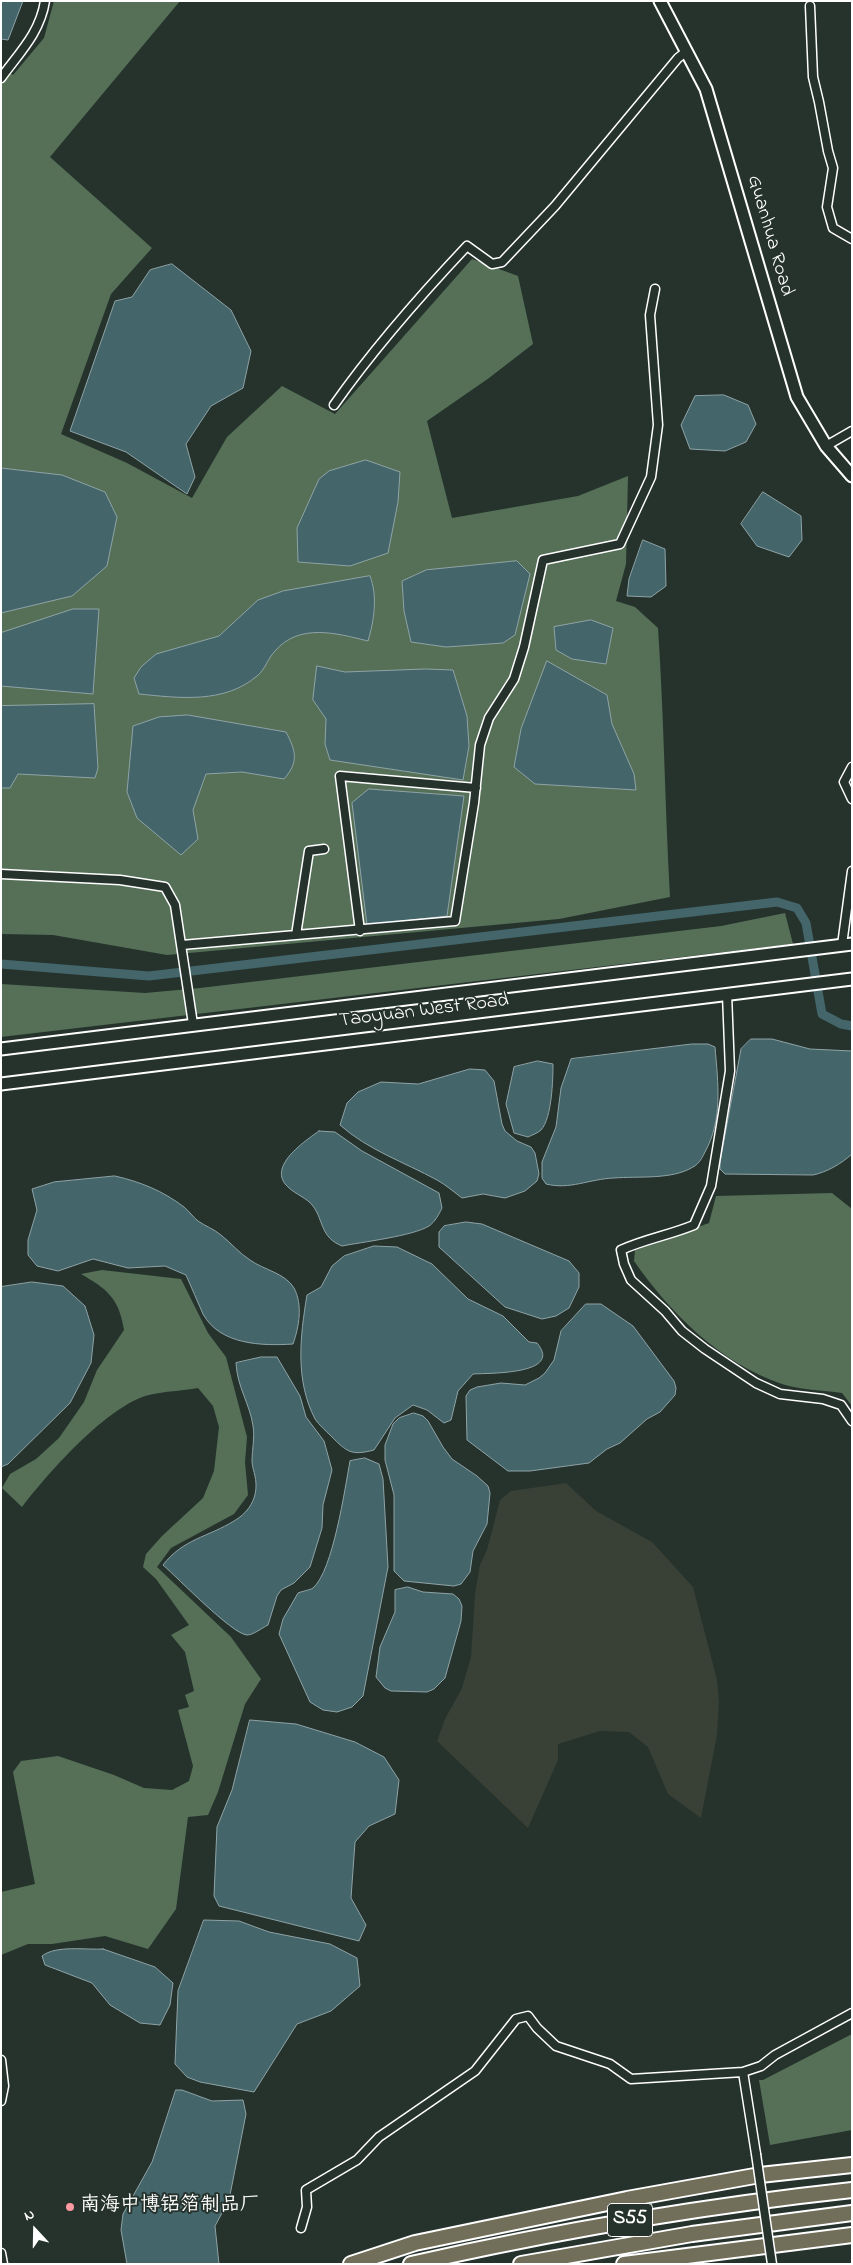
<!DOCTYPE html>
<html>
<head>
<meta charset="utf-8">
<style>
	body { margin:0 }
	#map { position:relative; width:853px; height:2265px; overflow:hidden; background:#26332d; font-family:"Indie Flower",sans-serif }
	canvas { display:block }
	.frame { position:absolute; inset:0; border:2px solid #fff; pointer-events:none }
	.north { position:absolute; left:10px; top:2205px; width:50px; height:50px; -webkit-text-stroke:4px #26332d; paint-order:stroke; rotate:339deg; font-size:14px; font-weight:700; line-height:20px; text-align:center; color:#fff }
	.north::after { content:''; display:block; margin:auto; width:18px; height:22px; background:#fff; clip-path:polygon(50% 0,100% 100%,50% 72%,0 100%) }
</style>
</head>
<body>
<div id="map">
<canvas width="853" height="2265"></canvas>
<div class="frame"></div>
<div class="north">N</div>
</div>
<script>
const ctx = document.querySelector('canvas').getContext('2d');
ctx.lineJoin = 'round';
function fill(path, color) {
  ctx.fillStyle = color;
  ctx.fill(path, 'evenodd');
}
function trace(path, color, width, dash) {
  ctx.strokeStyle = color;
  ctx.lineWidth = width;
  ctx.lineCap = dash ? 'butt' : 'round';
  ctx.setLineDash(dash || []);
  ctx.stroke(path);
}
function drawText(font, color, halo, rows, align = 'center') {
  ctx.font = font + ' "Indie Flower","LXGW WenKai TC",sans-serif';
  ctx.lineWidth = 4;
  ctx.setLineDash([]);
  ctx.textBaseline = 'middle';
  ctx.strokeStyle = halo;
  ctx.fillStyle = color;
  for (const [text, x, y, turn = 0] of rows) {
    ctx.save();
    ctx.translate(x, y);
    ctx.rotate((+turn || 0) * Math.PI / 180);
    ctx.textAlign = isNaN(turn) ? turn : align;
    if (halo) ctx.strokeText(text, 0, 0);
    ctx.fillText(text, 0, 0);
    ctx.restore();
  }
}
fill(new Path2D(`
	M566,1483L596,1511L652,1542L693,1587L717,1680L719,1702L717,1735L701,1818L668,1794L648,1747L629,1732L600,1731L558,1744V1760L528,1828L437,1741L445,1719L462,1688L471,1657L475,1594L480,1565L487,1550L500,1500L511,1491Z`), '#394137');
fill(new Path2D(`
	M54,1H180L50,157L152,248L111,294L61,434L127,463L192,498L227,437L282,386L335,414L472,259L518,276L533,344L489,378L427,421L452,518L578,496L628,476L626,564L616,601L635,607L658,628C664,718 665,807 670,897L559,919L167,955L53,935L1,934V67L13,75L44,38Z
	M785,913L793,944L1,1037V984L145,993L200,988L721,926Z
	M832,1193L852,1209V1406L842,1393C823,1390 800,1390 782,1384C720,1363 670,1313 634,1261L635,1250L709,1223L716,1196Z
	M102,1270L181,1279L208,1333L226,1357L247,1437L245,1462L248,1495L234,1514L171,1548L157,1567L231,1637L261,1679L245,1704L218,1792L208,1815L188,1817L176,1909L148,1949L105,1936L52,1944H28L1,1955V1892L35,1884L13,1772L21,1761L58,1756L114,1775L144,1788L172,1790L189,1781L193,1766L178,1710L189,1707L185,1695L194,1691L185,1652L171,1635L189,1625L156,1579L143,1567L146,1554L162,1536L203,1498L214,1471L219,1427L213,1406L198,1388C182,1391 165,1391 149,1395C108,1405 48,1473 22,1507L2,1488L10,1474L36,1459L59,1438L84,1402L97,1370L124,1330C119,1298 107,1289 81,1274Z
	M852,2034V2130L770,2145L759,2080H763Z`), '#557057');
const water = new Path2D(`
	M1,1H23L8,40L1,39Z
	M172,264L231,310L251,351L243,388L211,406L186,444L195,477L187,494L126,452L70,431L115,301L132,297L150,270Z
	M724,395L748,405L756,424L746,442L725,451L690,449L681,425L695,396Z
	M366,460L400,472L398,502L388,553L350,566L298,562L297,528L319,479L329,471Z
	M1,468L62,475L105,492L117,517L107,566L72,596L1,613Z
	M763,492L801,516L802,540L789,557L757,546L741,524Z
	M643,540L665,549L666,586L651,597L627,596L629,579Z
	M517,561L530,574L515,635L503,643L446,647L411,642L404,611L402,581L426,570Z
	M370,576C378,596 374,621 368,641C336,633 299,623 275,651C268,658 265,670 257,676C224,704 179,698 139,694L134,678L141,667L156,654L219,636L258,600L283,591Z
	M73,609H99L93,694L1,686V633Z
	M591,620L613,628L606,664L572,659L556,650L554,627Z
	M547,661L607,695L612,724L634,774L636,790L535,784L514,767L521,729Z
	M317,666L345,672L425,669L453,670L467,716L469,746L463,780L330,760L325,744L326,719L313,700Z
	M94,704L98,768L95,778L18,774L10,788H1V706Z
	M188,715L286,732C296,751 299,762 284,779L242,772L206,774L193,810L198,839L181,855L137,818L127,792L133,726L159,717Z
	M369,789L464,796L447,916L367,925L352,803Z
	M751,1039H772L810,1049L852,1051V1154C841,1164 827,1172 813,1175L725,1174L720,1169V1162L741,1049Z
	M692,1044H708L715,1047C718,1083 723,1119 705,1152C702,1158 699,1164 693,1167C672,1180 638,1176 614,1178C589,1179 570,1190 546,1184L542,1178V1162L556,1127L561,1088L571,1059Z
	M538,1061L553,1064C553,1079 552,1118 541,1130C538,1133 532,1135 528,1137L514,1133L506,1104L514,1067Z
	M470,1069L485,1070L494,1081L502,1124L505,1131L517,1141L531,1147L535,1153L539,1174L537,1181L525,1191L505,1198L483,1194L462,1198C454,1192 446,1185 437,1180C404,1162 368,1150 340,1125L347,1103L358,1092L381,1082L418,1084Z
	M319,1131L335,1132L362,1151L439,1193L442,1208C439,1214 435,1222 429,1226C413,1236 362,1242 342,1246C320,1237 324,1221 313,1206C307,1198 295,1194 288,1187C266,1167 305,1141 319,1131Z
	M115,1176C141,1182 163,1191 184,1207C189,1211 193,1217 198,1221C205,1226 214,1229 221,1235C231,1243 239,1253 250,1260C264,1270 285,1273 294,1288C303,1305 299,1327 293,1344C262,1346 220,1345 203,1314C197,1301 192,1288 186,1275L165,1266L128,1268L93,1259L58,1271L37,1266L28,1255V1240L37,1210L32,1189L54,1182Z
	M466,1222L482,1224L569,1261L579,1273V1287L569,1308L556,1316L542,1319L505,1307L439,1247V1232L444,1226Z
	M374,1246L397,1247L432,1264L468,1299L503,1316L529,1342L537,1343C564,1375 488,1373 473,1374L458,1391L451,1420L444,1423L427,1410L413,1405L395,1418L374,1450C351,1456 347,1452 331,1436C326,1431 319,1425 315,1419C295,1380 300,1337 307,1295L321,1287L332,1266L344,1256Z
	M32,1282L63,1286L85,1306L94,1335L91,1363L70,1403L8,1464L1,1467V1287Z
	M586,1304H601L633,1326L674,1381L676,1388L675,1395L660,1412L647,1419L620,1443L607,1449L589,1463L530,1471H508L467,1440L466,1396L470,1390L477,1387L501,1383L525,1385L539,1378L545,1373L554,1360L561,1331Z
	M261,1357H277L300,1396L306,1417L324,1441L332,1470L323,1505L322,1528L310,1567L294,1583L281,1590L277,1596L268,1625C262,1628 253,1635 247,1635C232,1634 178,1578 163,1565C183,1539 208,1537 234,1521C251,1511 259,1495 255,1476C254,1471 252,1466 252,1461C252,1450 255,1437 253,1426C250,1404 237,1387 236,1363Z
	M414,1413L423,1416L428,1421L443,1447L452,1459L477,1476L488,1486L490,1493L487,1524L473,1551L470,1572L461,1584L454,1586L404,1581L394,1571V1495L385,1460V1445L393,1424L399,1418Z
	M365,1458L379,1464L383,1479L388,1567L363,1696L352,1707L337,1712L323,1710L310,1702L279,1634L283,1619L298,1593C303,1591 310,1590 313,1588C333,1571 345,1488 350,1461Z
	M408,1587L423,1592L453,1594L459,1599L462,1606L461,1621L445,1678L434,1689L427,1692L391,1691L385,1688L376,1677L380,1647L395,1612V1590Z
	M250,1720L296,1724L355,1742L384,1757L399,1780L395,1814L369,1826L355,1842L351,1898L366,1925L359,1941L219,1906L214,1896L217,1827L232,1790Z
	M204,1920L239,1921L269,1932L330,1944L357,1958L360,1986L331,2011L297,2024L254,2092L200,2082L187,2077L175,2064L178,1991Z
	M103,1949L155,1967L173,1983L170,2005L160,2025L140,2023L110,2005L92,1983L45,1965L42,1956C56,1945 86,1950 103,1949Z
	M176,2090H182L212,2101L243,2100L246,2114L229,2200L215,2226L219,2264H127L121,2230L123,2214L152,2162Z`);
fill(water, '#44666b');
trace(water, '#8fa3a6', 1);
trace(new Path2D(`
	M1,964L149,976L777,902L797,908L806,923L822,1014L841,1024L852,1026`), '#44666b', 9);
const minor = new Path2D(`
	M810,6L813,77L819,102L828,151L833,168L827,207L833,228L852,239
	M1,78C19,53 40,33 45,1
	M334,405C374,348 419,297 467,246L492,264L502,262L555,206L678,58L687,51
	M826,446L852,431
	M852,767L844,782L852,799
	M1,874L120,880L165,887L175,905L193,1024
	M360,931L340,776L476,788
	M296,935L455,921L474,803L480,745L489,718L514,679L524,647L543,560L620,544L651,477L658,425L650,315L655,289
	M182,945L296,935L309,851L324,849
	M842,945L852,871
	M727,994L730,1071L711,1186L694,1225C670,1235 645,1239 621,1250L624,1264L631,1280L665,1311L682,1331L705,1349L756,1383L780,1394L823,1399L841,1405L852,1421
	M1,2060L4,2086L1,2101
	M743,2072L756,2154
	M301,2228L307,2207L306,2190L357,2160L379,2137L475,2071L516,2019L528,2016L537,2028L556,2046L610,2064L631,2079L743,2072L761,2066L775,2055L852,2013
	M1,2253L3,2264`);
const secondary = new Path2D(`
	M660,1L706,89L797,397L826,446L852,476
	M1,1049L852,944
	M1,1084L852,979`);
const motorway = new Path2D(`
	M351,2264L415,2243L627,2199L760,2175L852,2165
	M411,2264C557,2231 703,2206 852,2190
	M521,2264L692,2234L852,2213
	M624,2264L852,2235`);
trace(minor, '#fff', 11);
trace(secondary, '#fff', 15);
trace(motorway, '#fff', 18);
trace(minor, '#26332d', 8);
trace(secondary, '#26332d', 11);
trace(motorway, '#716e59', 14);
const minorBridge = new Path2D(`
	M756,2154L772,2264`);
trace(minorBridge, '#fff', 11, []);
trace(minorBridge, '#26332d', 8);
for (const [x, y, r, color] of [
	[70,2207,5,"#ff9aa2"]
]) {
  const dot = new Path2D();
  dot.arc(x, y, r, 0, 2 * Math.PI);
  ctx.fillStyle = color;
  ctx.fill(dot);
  trace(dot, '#26332d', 2);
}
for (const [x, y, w] of [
	[630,2220,45]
]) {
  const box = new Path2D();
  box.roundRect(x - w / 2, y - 16.5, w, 33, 4);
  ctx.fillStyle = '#26332d';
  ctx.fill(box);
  trace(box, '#fff', 1);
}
drawText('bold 19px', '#fff', null, [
	["S55",630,2220]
]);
drawText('20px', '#fff', '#26332d', [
	["Guanhua Road",769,236,74],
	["Taoyuan West Road",424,1012,-7]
]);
drawText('20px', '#fff', '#26332d', [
	["南海中博铝箔制品厂",80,2207]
], 'left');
</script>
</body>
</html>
